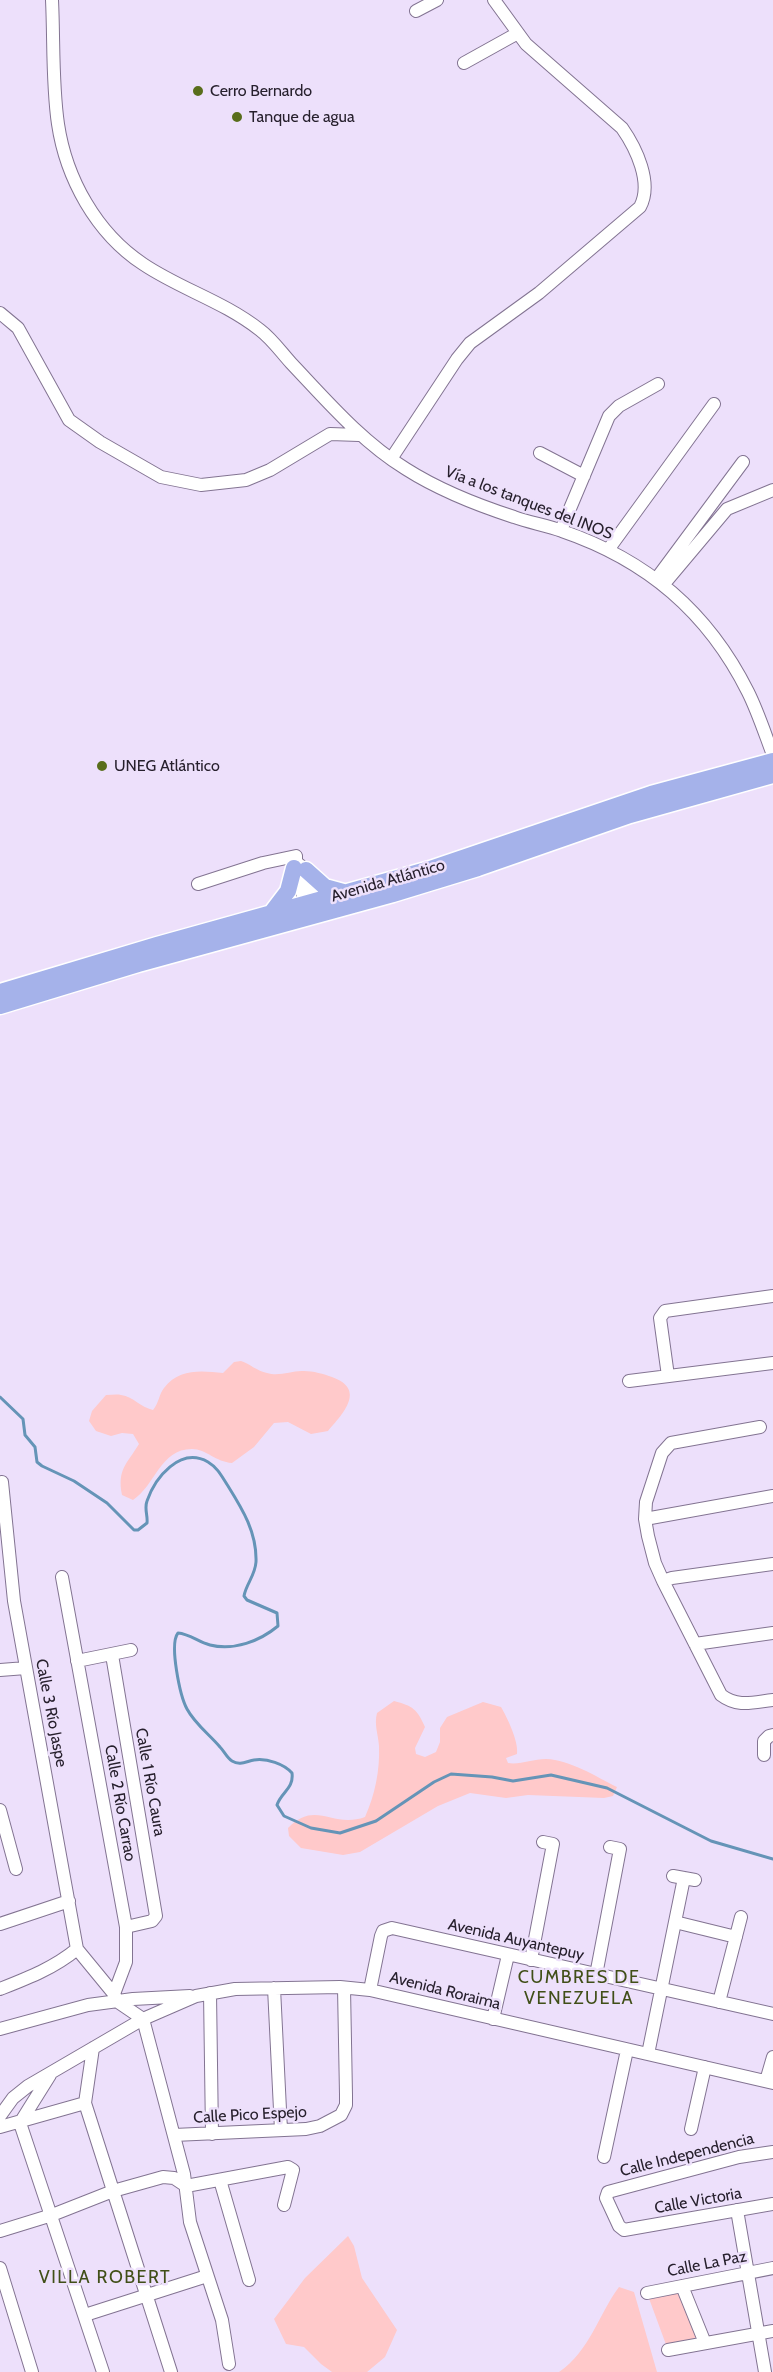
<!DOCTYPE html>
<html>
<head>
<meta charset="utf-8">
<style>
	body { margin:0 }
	canvas { display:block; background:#ede0fb }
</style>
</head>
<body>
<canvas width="773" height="2372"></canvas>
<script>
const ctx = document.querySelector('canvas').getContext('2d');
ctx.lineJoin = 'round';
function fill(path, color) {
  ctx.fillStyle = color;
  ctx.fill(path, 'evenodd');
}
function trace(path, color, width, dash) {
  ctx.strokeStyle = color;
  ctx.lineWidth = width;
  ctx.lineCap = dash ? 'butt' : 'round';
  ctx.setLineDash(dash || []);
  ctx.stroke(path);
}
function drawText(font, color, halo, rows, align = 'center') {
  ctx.font = font + ' Cabin,sans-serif';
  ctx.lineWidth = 5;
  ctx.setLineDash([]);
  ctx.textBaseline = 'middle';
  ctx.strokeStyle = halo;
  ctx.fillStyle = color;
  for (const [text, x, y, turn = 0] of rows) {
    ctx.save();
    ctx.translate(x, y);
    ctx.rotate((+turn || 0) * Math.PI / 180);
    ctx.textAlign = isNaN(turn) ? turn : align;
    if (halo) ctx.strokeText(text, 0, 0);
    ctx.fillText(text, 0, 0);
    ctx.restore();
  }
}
fill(new Path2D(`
	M241,1361C250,1364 257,1371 267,1373C280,1377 292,1370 304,1371C313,1371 324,1374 332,1377C366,1389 344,1413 328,1431L311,1434L288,1422L274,1423L254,1447L232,1463C216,1462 206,1449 192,1449C160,1449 155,1486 133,1500L122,1495C117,1469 127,1464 139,1444L133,1434L122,1433L111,1436L96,1431L89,1421L92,1411L106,1395C111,1395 117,1394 121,1395C134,1397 140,1407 153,1410C159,1403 159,1394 164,1388C179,1368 202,1371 223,1373L234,1362Z
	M394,1701C413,1706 417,1709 425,1727L415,1748L416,1754L425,1757L436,1752L440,1742V1728L447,1717L483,1702L501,1707C507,1717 519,1742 517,1754L506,1758L508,1763C520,1765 532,1759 546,1759C570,1760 595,1776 617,1787L613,1796L604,1798L528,1795L506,1798L470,1793L438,1806L360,1852L343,1855L301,1848L289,1836L288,1828C316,1799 332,1829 365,1817C375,1795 380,1770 379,1746C378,1733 374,1725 377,1713Z
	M348,2236L354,2246L362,2278L397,2330L385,2357L367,2372H332L321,2364L304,2347L286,2344L274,2319L305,2278Z
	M682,2286L705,2343L668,2350L647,2293Z
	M619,2287L634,2292L657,2372H559C590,2351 598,2315 619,2287Z`), '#ffc9ca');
trace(new Path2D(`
	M0,1397L23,1419L25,1435L35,1447L37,1462L42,1466L74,1481L107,1503L134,1530H138L147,1523C148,1515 144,1509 147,1501C155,1478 180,1446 208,1462C218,1468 222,1477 228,1486C243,1510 257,1533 256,1562C255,1576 246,1584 244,1596L247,1600L277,1613L278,1626C260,1641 234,1651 210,1645C198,1642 190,1634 178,1633C169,1644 180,1696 187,1709C195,1724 209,1734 220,1747C224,1751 227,1758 232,1761C240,1766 247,1761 254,1760C267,1758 284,1764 292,1773C294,1789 281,1792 277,1805L284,1816L311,1828L340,1833L376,1821L434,1782L451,1774L492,1777L513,1781L551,1775L607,1788L711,1841L773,1859`), '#6594b7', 3);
const minor = new Path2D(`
	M52,0C54,41 52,83 58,124C66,178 96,233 143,264C180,289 223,301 260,330C272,339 281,352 291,363C327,401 361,441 406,469C439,490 477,505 514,517C530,523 547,525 562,531C647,560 708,612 748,692C758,712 765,734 773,755
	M416,11L437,0
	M464,63L518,33
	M0,313L18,328L69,420L100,442L161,477L201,485L246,480L270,470L330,434L359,435
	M540,453L584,476
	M391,459L457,359L470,343L539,293L640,207C653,183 636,148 622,128L526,44L494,0
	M561,530L609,416L619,406L658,384
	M608,550L714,404
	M657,578L743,462
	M664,584L727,509L773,490
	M295,866L307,910
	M198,884L263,863L296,856V862L306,870L317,909
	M668,1376L660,1318L665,1311L773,1296
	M629,1381L773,1363
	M760,1427L671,1443L662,1453L646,1502L645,1519L648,1536L655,1563L663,1581L721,1695C738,1708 754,1702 773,1700
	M2,1482L14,1601L77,1949
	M645,1519L773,1496
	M62,1577L126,1927V1962L114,1994L118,2002L143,2019
	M663,1581L672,1578L773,1564
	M695,1644L773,1633
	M112,1655L156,1916L152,1921L126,1927
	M77,1661L131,1650
	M0,1670L26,1668
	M764,1755V1741L769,1736L773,1735
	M0,1810L16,1869
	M673,1876L695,1880
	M675,1922L736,1937
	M0,1924L69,1901
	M531,1960L553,1844L543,1842
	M596,1975L620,1849L610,1847
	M274,1988L281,2130
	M0,1989C28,1978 54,1968 77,1949L114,1994
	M370,1990L381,1936L383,1931L392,1928L773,2014
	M210,1993L212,2134
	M719,2002L741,1917
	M143,2019L184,2174L190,2222L222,2320L229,2364
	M493,2019L508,1955
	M0,2029L88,2005L133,1999L190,1996
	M93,2048L85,2103L171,2372
	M648,2054L684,1878
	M50,2075L20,2123L103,2372
	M766,2081L773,2057
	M0,2116L13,2098L28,2086L143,2019L196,1996L235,1989L340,1987L370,1990L773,2083
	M0,2127L85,2103
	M691,2129L705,2067
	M174,2135L306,2129L320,2126L341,2115L346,2105V2095L344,1988
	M773,2152L739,2157L608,2192L606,2198L619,2226L624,2230L773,2204
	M604,2157L627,2050
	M220,2180L249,2280
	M186,2186L288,2167L293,2170L284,2205
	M737,2210L765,2372
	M0,2231L52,2215L113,2191L163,2177L174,2178L186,2186
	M0,2268L32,2372
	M682,2286L705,2343
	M647,2293L773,2268
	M85,2315L207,2276
	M668,2350L773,2331`);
const major = new Path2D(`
	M306,870L325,887L347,893
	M272,912L288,891L294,868
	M0,992L157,945L430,869L651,794L773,761
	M0,1006L138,964L393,894L478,868L630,815L773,775`);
trace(minor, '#837492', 14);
trace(major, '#fff', 19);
trace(minor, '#fff', 12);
trace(major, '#a5b2ea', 16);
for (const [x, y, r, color] of [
	[198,91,6,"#596d1b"],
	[237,117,6,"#596d1b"],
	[102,766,6,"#596d1b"]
]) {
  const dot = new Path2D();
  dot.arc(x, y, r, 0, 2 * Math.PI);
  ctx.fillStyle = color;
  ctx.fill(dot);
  trace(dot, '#ede0fb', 2);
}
drawText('16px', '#27202d', '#ede0fb', [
	["Cerro Bernardo",210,91],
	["Tanque de agua",249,117],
	["UNEG Atlántico",114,766]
], 'left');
drawText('16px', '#27202d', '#ede0fb', [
	["Vía a los tanques del INOS",529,503,21],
	["Avenida Atlántico",388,881,-16],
	["Calle 3 Río Jaspe",51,1713,79],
	["Calle 1 Río Caura",150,1782,80],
	["Calle 2 Río Carrao",120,1803,80],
	["Avenida Auyantepuy",516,1940,13],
	["Avenida Roraima",445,1991,14],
	["Calle Pico Espejo",250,2115,-3],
	["Calle Independencia",687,2155,-14],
	["Calle Victoria",698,2201,-10],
	["Calle La Paz",707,2264,-11]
]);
ctx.letterSpacing = '1.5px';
drawText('18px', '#414f18', '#ede0fb', [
	["CUMBRES DE",579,1978],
	["VENEZUELA",579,1999],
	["VILLA ROBERT",105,2278]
]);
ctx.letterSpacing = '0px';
</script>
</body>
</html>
